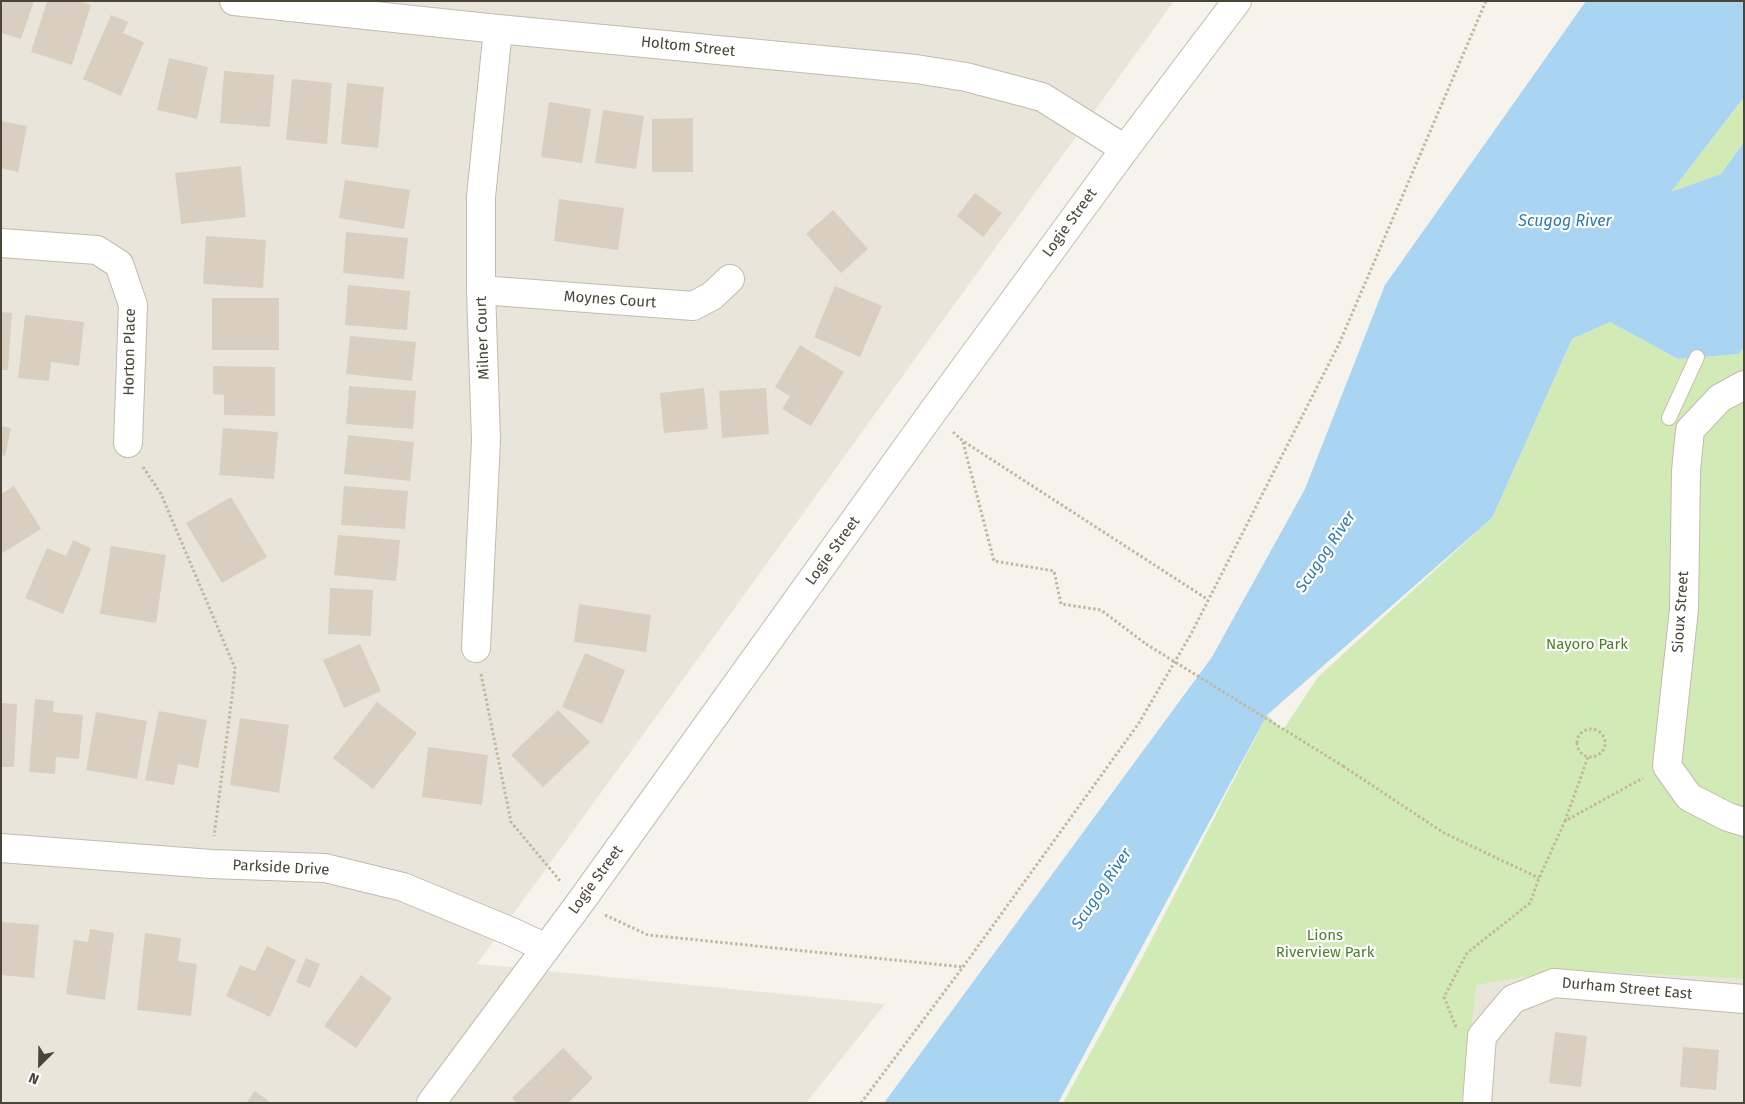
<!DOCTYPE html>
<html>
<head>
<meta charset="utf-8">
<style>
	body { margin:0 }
	#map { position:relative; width:1745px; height:1104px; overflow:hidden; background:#f6f3ec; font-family:"Fira Sans",sans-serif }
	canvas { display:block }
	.frame { position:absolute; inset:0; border:2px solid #4b4439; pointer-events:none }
	.north { position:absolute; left:15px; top:1039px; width:50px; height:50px; -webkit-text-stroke:4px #fff; paint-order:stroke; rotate:203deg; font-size:14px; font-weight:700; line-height:20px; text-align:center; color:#4b4439 }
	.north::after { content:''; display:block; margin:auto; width:18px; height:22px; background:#4b4439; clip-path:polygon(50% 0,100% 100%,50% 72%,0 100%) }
</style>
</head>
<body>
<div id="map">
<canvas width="1745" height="1104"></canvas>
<div class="frame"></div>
<div class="north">N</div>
</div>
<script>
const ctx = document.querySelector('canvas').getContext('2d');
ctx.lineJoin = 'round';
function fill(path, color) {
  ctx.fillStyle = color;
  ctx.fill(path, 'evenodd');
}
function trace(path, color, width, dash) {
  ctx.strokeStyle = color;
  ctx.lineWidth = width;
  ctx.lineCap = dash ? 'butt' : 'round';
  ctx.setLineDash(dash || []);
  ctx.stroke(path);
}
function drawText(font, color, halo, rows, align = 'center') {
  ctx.font = font + ' "Fira Sans",sans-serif';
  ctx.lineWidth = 4.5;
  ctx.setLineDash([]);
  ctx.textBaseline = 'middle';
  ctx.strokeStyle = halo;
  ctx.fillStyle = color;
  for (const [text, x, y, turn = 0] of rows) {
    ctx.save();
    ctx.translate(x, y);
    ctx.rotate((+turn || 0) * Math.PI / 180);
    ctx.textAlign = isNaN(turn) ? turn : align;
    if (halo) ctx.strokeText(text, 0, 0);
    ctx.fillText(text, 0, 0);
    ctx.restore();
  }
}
fill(new Path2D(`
	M1,1H1174L477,964L885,1004L806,1103H1Z
	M1567,970L1744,979V1103H1461L1477,985Z`), '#eae5da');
fill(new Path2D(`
	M1744,97V142L1721,174L1670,193Z
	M1610,322L1678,359L1739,354L1744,347V979L1567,970L1477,985L1461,1103H1063L1142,958L1267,715L1283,730L1318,677L1492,518L1572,339Z`), '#d2eab5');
fill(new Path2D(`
	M1586,1H1744V97L1671,192L1721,174L1744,142V347L1739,354L1678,359L1610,322L1572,339L1492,518L1267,715L1058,1103H884L1212,657L1305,489L1385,285Z`), '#a9d4f2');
fill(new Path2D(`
	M1,1H34L21,39L1,33Z
	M47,1H78L91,5L72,65L31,52Z
	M111,15L128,22L123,33L144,42L121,96L83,79Z
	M169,58L208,67L197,119L157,110Z
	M224,71L274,75L270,127L220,123Z
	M292,79L332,83L327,144L286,140Z
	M347,83L384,87L378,148L341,144Z
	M549,102L591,109L582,163L541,157Z
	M603,110L644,116L636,169L595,163Z
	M693,118V172H652V119Z
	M1,121L27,126L18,172L1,168Z
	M241,166L246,217L181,224L175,173Z
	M345,180L410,190L404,229L339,218Z
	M975,193L1002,213L983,237L957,216Z
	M559,199L624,208L618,250L554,241Z
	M833,210L868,249L841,273L806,234Z
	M346,232L408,238L404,279L343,273Z
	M206,236L266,240L263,288L203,284Z
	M348,285L410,291L407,330L345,325Z
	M835,286L882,306L860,357L814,337Z
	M212,298H279V350H212Z
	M1,312L12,313L8,370H1Z
	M25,315L84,322L79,366L51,362L49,381L18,378Z
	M350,336L416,342L412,381L346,374Z
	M800,345L844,372L811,426L782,409L790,396L775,387Z
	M213,366L275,367V416L224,415V395L213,394Z
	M349,386L416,391L413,429L346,424Z
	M704,388L708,429L664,433L660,393Z
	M766,388L769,434L722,438L719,391Z
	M1,426L11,428L5,456L1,455Z
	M223,428L278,432L274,479L219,475Z
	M348,435L414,442L410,481L344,474Z
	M14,486L41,529L1,554V494Z
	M344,486L408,491L405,529L341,525Z
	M231,497L267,557L222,583L186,523Z
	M338,535L400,540L396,581L334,575Z
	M73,540L91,548L63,614L25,598L47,548L66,556Z
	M111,546L166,555L156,623L100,614Z
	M330,588L373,590L371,636L328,634Z
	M579,604L651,615L646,652L574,642Z
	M360,644L381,691L344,708L323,660Z
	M585,653L625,670L602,724L562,707Z
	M35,699L54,701L53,712L83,715L79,759L56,757L55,774L29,772Z
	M377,702L417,733L373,789L333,758Z
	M1,703L17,704L14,767H1Z
	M558,710L590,742L543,787L511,755Z
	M159,711L207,720L198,768L178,764L174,785L145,780Z
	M96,712L147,721L137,779L86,770Z
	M240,718L289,725L279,793L230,785Z
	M428,747L488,755L482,805L422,797Z
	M2,922L39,925L34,978L1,975Z
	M90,929L114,933L105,1000L66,994L74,940L88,942Z
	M145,933L181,938L178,961L197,964L191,1016L137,1010Z
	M267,946L296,960L270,1017L226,996L240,965L255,971Z
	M306,958L320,964L310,988L296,982Z
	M361,975L392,998L356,1048L324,1026Z
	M1555,1032L1587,1036L1581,1087L1549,1083Z
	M1683,1047L1719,1050L1716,1090L1680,1087Z
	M563,1048L593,1078L568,1103H517L512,1098Z
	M255,1091L271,1103H246Z`), '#d8cfc1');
const service = new Path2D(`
	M1669,418L1697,357`);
const minor = new Path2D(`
	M234,1L498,29L916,69L966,77L1042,97L1125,149
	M1,243L97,250L119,264L133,305L128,443
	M481,290L693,306L712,296L730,279
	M1744,385L1720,398L1690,430L1686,471L1684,609L1667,766L1689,797L1728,817L1744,822
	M476,648L486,440L481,290V197L498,29
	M1,848L211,864L325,868L403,887L512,932L546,948
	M1477,1103L1482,1036L1513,999L1554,983L1744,999`);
const tertiary = new Path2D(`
	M431,1103L579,904L931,414L1125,149L1237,1`);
trace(service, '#c2bbae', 16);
trace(minor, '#c2bbae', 30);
trace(tertiary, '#c2bbae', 30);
trace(new Path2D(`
	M953,432L963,441L1207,599
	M963,442L994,561L1054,571L1061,604L1101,610L1146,644
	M143,467L161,494L235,668L232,697L214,836
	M481,674L511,822L561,882
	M1577 743a14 14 0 1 1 28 0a14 14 0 1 1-28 0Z
	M1343,766L1444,833L1539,878
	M1565,821L1588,757
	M605,915L648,935L963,967
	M1456,1027L1444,997L1467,953L1530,903L1539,878L1565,821L1643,778
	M861,1103L963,967L1139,723L1191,634L1339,344L1486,1`), '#c4b79f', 3, [2.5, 2.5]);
trace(service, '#fff', 14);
trace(minor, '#fff', 28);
trace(tertiary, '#fff', 28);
trace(new Path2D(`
	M1146,644L1343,766`), '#c4b79f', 3, [2.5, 2.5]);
drawText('15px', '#4b4439', '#fff', [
	["Holtom Street",688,47,6],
	["Logie Street",1070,223,-54],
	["Moynes Court",610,300,4],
	["Milner Court",483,338,-92],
	["Horton Place",130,352,-89],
	["Logie Street",833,551,-54],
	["Sioux Street",1681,612,-86],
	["Parkside Drive",281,868,3],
	["Logie Street",596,880,-54],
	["Durham Street East",1627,989,5]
]);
drawText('15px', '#4a7f2a', '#fff', [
	["Nayoro Park",1587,645],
	["Lions",1325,936],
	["Riverview Park",1325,953]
]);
drawText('italic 16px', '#2e7ab2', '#fff', [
	["Scugog River",1565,222],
	["Scugog River",1326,552,-56],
	["Scugog River",1102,889,-56]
]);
</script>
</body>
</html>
